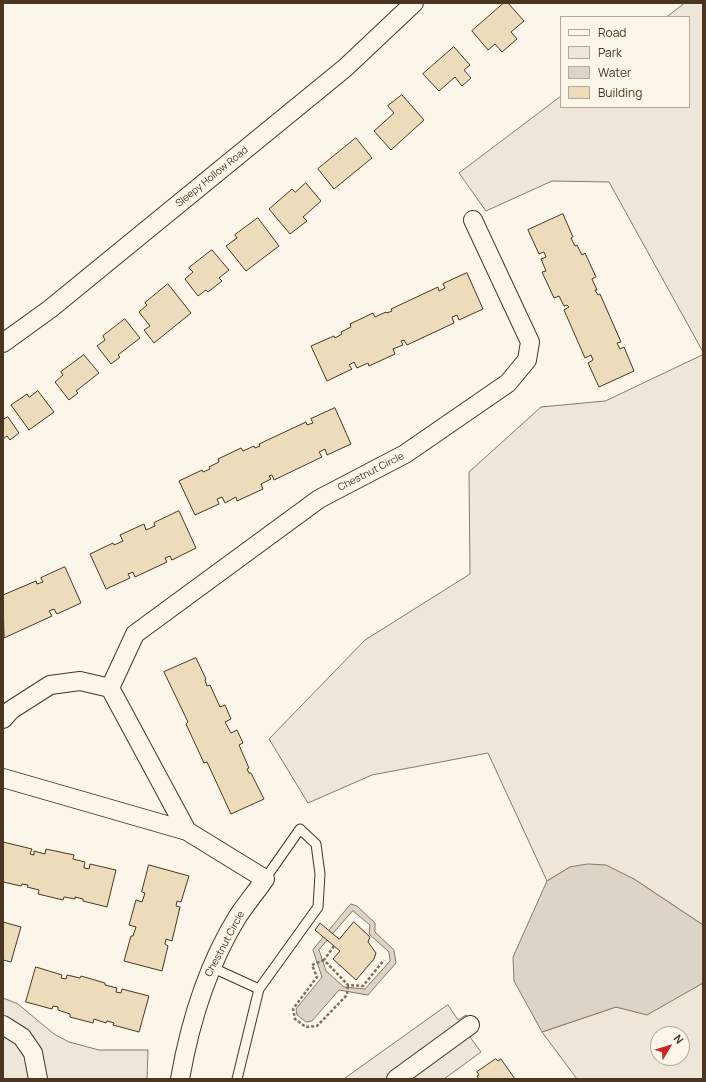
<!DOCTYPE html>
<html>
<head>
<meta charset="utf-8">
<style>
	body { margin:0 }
	#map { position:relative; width:706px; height:1082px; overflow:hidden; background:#fbf6e9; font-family:Manrope,sans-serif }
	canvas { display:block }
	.frame { position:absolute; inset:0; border:4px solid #4a3520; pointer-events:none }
	.legend { position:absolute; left:560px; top:16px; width:130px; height:92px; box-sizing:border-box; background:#fbf6e9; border:1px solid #b4a999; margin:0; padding:5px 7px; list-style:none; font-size:12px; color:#4a3520 }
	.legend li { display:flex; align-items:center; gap:8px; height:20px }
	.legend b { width:20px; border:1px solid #b4a999 }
	.north { position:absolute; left:650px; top:1026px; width:40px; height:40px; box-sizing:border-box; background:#fbf6e9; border:1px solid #b4a999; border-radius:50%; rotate:52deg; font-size:11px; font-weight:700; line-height:16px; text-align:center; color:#4a3520 }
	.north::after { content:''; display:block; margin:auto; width:14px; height:18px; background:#c62828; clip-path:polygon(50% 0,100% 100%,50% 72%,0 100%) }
</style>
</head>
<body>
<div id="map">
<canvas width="706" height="1082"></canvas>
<div class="frame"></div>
<ul class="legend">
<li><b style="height:5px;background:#fbf6e9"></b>Road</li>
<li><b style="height:11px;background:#ede6d9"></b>Park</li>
<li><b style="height:11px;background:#dcd4c6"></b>Water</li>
<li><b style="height:11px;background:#ecdcbc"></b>Building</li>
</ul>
<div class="north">N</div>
</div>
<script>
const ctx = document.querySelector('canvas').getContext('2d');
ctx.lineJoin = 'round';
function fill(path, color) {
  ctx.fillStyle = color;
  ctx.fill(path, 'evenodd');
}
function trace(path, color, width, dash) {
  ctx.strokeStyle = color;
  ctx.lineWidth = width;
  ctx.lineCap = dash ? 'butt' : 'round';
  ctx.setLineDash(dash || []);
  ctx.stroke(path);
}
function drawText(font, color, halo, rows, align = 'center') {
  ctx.font = font + ' Manrope,sans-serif';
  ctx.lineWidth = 3;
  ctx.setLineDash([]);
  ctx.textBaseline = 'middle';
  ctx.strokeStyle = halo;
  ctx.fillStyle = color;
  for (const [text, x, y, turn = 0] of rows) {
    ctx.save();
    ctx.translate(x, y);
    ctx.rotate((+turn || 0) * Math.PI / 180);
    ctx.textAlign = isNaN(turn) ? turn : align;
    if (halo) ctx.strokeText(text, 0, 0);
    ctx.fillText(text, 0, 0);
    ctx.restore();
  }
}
const green = new Path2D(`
	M685,3H703V352L609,182L552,181L486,211L459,173L561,96V107H689V17H667Z
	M703,355V925L634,879L570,867L547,881L488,753L372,775L308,803L269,739L365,640L470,574L469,472L541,407L605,401Z
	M703,983V1079H577L542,1032L616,1007L647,1014ZM658,1034H682V1058H658Z`);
fill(green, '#ede6d9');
trace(green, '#887966', 1);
const parking = new Path2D(`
	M3,998L18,1004L54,1034L69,1042L99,1050H148L147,1079H3Z
	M448,1005L458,1020L466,1015L478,1031L470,1037L481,1052L444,1079H344Z`);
fill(parking, '#ede7d9');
trace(parking, '#887966', 1);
const water = new Path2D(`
	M588,864L606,865L634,879L703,925V983L647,1015L616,1007L542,1032L514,981L513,957L547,881L570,867Z
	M351,904L357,906L375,923V932L394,950L396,963L368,995L339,990L312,1021L306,1022L297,1015L296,1009L322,977L313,950ZM353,911L370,925L369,934L389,952L390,961L365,989L344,987L326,971L319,950Z`);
fill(water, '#dcd4c6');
trace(water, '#887966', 1);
const building = new Path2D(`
	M504,3H508L524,21L511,32L517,39L502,52L495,44L488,50L472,31Z
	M454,47L470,65L464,70L471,78L462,86L455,77L439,91L423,74Z
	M402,95L424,120L391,150L374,131L394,113L388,106Z
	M356,138L372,158L334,189L318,169Z
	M306,183L321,201L303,217L307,221L290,234L269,209L292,189L295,192Z
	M563,214L573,237L571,238L575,246L577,245L582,255L585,253L596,277L592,279L597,290H595L598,295L600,294L621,342L617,343L620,349L624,347L634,371L599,387L588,363L593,360L591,355L585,358L564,310L569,307L567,305L564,306L559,296L554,298L542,272L546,271L541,259L546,257L544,252L539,254L528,230Z
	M258,218L279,246L246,271L226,246L237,238L235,235Z
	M212,250L229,270L219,278L222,281L208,292L206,290L198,296L185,279L193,272L189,268Z
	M467,273L483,309L459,320L457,315L452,317L454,323L407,345L404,340L401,341L403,345L393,349L395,354L369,366L368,363L357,368L354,362L349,365L352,369L327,381L311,346L334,336L335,338L342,334L341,332L351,327L350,324L373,313L375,317L386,312L387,313L392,311L391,309L438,287L439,291L445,288L443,284Z
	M168,284L191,313L154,343L144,330L150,326L139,312L147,305L145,303Z
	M125,319L140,338L118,355L120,357L111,364L97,346L105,340L103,336Z
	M84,355L99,373L76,391L78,393L69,400L55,382L63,375L61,372Z
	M38,391L54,412L29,430L11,405L27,394L29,397Z
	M335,408L351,444L327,455L325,449L319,452L322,457L274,480L272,475L269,476L271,479L261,484L263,489L237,501L236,497L225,503L222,497L217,499L219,504L195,515L179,481L202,470L203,472L210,469L209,467L219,462L218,459L241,448L243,451L254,446L255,448L260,446L259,444L306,422L307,425L313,423L311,419Z
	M8,417L19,433L10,440L7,436L3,439V420Z
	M179,511L196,548L172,560L170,556L165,558L167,562L135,577L133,572L128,574L130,578L106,589L90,554L113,543L114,545L123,541L120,535L144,524L146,530L155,526L154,523Z
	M65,567L81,603L57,614L54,609L49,611L52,616L4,638L3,595L36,581L37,584L43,582L41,578Z
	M196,658L206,679L205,680L207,686L210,685L220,707L225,705L231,719L225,722L231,733L237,730L243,743L239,745L249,768L247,769L249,773H251L264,799L231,814L207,762L204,763L186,724L188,722L164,672Z
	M3,842L32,849L30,854L34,855V851L45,854L46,849L74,855L73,859L85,862L84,868L89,869L90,864L116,870L107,907L83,901V899L75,897V899L64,897L63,900L38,894L39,890L27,887L28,885L22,884L21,886L3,882Z
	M149,865L189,876L181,902L177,901L176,906L180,907L172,941L166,939L165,944L168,946L162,971L124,961L131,936H133L136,927L129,925L136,900L142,902L145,893L142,892Z
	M3,922L21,927L11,962L3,960Z
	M354,922L370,937L368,942L376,953L374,959L356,980L333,959L340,951L315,930L320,923L339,939Z
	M36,967L62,975L61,978L66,979L67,975L80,978L81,976L105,983V985L117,988L116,992L121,993L122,989L149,996L139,1032L113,1025L114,1023L107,1021L106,1023L94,1019L93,1023L70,1017V1014L58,1010V1007L53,1006L52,1009L26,1002Z
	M496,1059L498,1061L501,1059L515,1079H479L477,1076L479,1075L477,1072Z`);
fill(building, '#ecdcbc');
trace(building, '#4a3520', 1);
const lane = new Path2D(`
	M211,967L259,989
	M237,1079L259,989L318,907L320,874L316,844L300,829L265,879`);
const street = new Path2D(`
	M3,343L50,309L345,68L414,3
	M3,719L11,710L50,685L80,681L110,688
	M3,778L187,831L265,879C256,892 246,904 238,916C207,966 190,1022 180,1079
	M187,831L110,688L135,634L319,499L405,454L508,383L527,360L530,342L473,220
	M3,1025L22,1037L33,1053L38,1079
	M396,1079L470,1025`);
trace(lane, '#4a3520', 11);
trace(street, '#4a3520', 20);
trace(new Path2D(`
	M334,946L324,960L348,985L363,986L384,960
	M324,960L312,965L317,977L293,1009L295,1019L306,1027L317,1026L347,995L348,985`), '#7f6f5c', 2.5, [3, 2]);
trace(lane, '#fbf6e9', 9);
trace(street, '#fbf6e9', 18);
drawText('10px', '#4a3520', '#fbf6e9', [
	["Sleepy Hollow Road",212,177,-39],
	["Chestnut Circle",371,472,-27],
	["Chestnut Circle",225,944,-62]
]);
</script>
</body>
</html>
